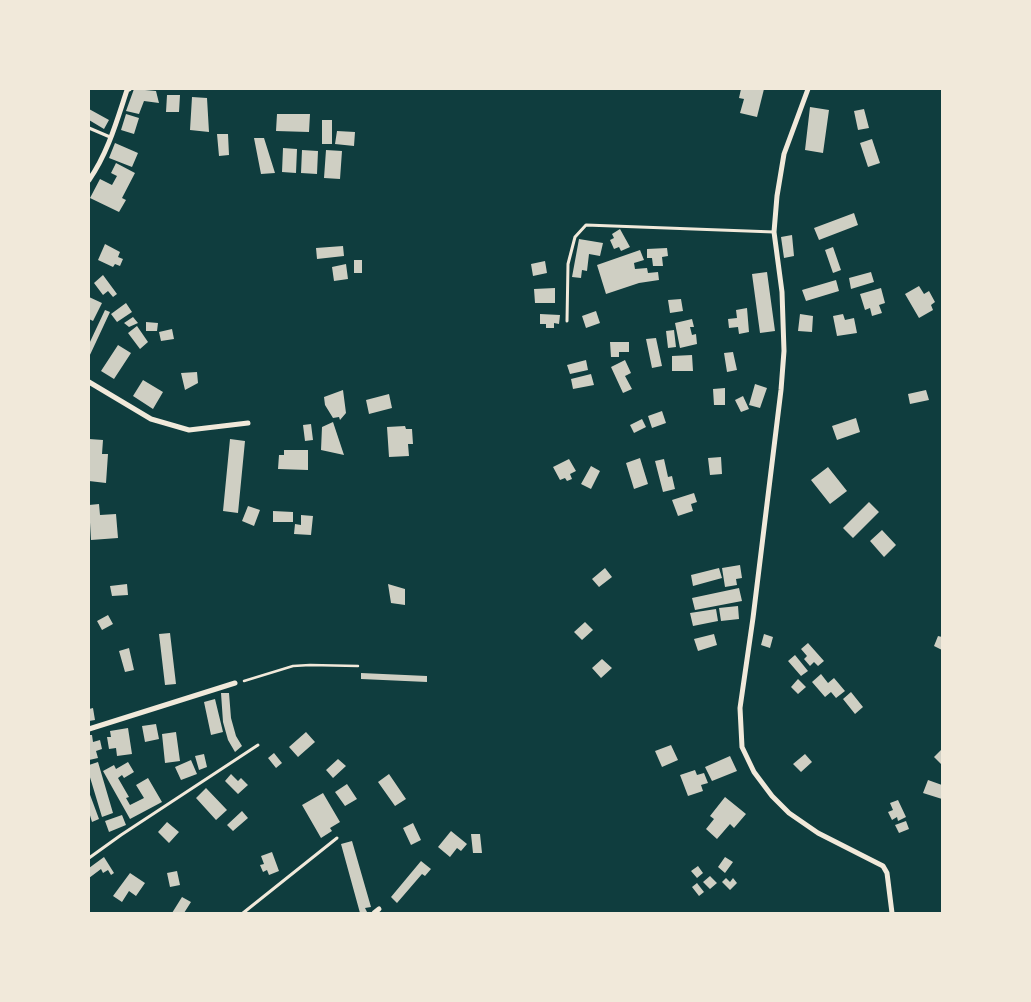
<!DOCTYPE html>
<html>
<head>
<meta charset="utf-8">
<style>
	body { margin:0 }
	#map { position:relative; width:1031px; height:1002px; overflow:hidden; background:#0f3d3e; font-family:"Space Grotesk",sans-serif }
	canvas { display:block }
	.frame { position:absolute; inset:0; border:90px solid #f1e9da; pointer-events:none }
</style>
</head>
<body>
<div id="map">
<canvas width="1031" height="1002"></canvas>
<div class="frame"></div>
</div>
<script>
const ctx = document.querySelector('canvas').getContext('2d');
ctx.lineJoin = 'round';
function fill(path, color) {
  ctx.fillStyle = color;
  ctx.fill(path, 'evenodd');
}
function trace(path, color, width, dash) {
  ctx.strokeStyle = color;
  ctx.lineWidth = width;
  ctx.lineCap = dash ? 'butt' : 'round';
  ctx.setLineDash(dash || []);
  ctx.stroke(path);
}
fill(new Path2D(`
	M134,89L156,91L159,103L144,101L139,114L126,111Z
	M741,89H764L757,117L740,113L744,99L739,98Z
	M167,95H180L179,112H166Z
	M192,97L207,98L209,132L190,130Z
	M810,107L829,110L823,153L805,150Z
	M89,109L109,120L104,129L89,120Z
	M864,109L869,128L858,130L854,111Z
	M126,114L139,118L134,134L121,130Z
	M277,114H310L309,132L276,131Z
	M322,120H332V144H322Z
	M337,131L355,132L354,146L335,144Z
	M217,134H228L229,155L219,156Z
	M254,138H264L275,173L261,174Z
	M872,139L880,163L868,167L860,143Z
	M115,143L138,153L132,167L109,158Z
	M283,148L297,149L296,173L282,172Z
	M302,150L318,151L317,174L301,173Z
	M326,150L342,151L340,179L324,178Z
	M116,163L135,173L122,198L126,200L119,212L90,198L100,179L112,185L117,176L111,173Z
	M854,213L858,225L819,240L814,228Z
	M620,229L630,247L621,251L619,247L614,249L610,240L614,238L612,234Z
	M792,235L794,256L784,258L781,237Z
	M579,239L603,243L600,256L589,254L587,271L582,270L581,278L572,277Z
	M105,244L120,252L118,257L123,259L120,266L115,264L113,267L98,260Z
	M343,246L344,256L317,259L316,248Z
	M833,247L841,270L833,273L825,250Z
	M667,248L668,256L662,257L663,266H653L652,258H647V249Z
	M640,250L644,260L634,263L635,269L647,268L648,273L658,272L659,280L639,283L606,294L597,265Z
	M354,260H362V273H354Z
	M545,261L547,273L533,276L531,264Z
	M346,264L348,279L334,281L332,267Z
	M767,272L775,331L760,333L752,274Z
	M871,272L874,282L851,289L849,278Z
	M103,275L117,294L113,297L108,291L103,295L94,283Z
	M836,280L839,291L806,301L802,290Z
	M919,286L924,294L929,291L935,302L931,305L933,310L919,318L905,294Z
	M555,288V303H535L534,289Z
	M881,288L885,303L879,305L882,313L872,316L870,308L865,310L860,294Z
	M89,297L102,303L93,321L89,319Z
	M681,299L683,311L670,313L668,300Z
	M126,303L132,312L117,322L111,314Z
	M747,308L749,332L739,334L738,327L729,328L728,319L737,318L736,310Z
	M105,310L110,312L89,357V344Z
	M596,311L600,323L586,328L582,316Z
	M540,314L560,315L559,324L554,323V328H546V324H540Z
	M800,314L813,316L812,332L798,331Z
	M843,314L845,320L854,318L857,333L837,336L833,316Z
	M133,317L138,323L129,327L124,323Z
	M692,319L694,327H690L692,335L696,334L697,344L680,348L675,323Z
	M146,322L158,323L157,331H146Z
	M137,326L148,342L140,349L128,333Z
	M172,329L174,339L161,341L159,332Z
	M674,330L676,347L668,348L666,331Z
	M656,338L662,366L652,368L646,339Z
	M610,342H629V352H619V357H611Z
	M118,345L131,353L114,379L101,371Z
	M733,352L737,370L727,372L724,353Z
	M692,355L693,371H672V356Z
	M586,360L588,370L570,374L567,365Z
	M625,360L631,373L625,376L632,389L623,393L611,367Z
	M197,372L198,383L185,390L181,373Z
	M591,374L594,385L573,389L571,379Z
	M143,380L163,392L153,409L133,396Z
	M755,384L767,388L760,408L749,405Z
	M725,388V405H714L713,389Z
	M343,390L346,413L340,420L339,417L333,418L325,405L324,397Z
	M926,390L929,400L910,404L908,394Z
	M389,394L392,408L369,414L366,400Z
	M743,396L749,409L741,412L735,400Z
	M662,411L666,423L652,428L648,416Z
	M856,418L860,432L837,440L832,426Z
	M642,419L646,427L634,433L630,425Z
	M333,422L344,455L321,450L322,427Z
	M311,424L313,440L305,441L303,425Z
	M405,426L406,429H412L413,444H408L409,456L389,457L387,427Z
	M89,439L103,440L102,454H108L106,483L89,481Z
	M230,439L245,441L238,513L223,511Z
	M284,450H308V470L278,469L279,455H284Z
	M721,457L722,474L710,475L708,458Z
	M640,458L648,484L634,489L626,463Z
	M569,459L576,471L570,474L572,479L567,481L565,478L560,480L553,467Z
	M664,459L668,477L672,476L675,489L663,492L655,461Z
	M591,466L600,471L591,489L581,484Z
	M828,467L847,491L830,504L811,480Z
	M694,493L697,502L691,504L693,511L678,516L672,500Z
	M869,502L879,512L853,538L843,528Z
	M99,504L100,515L116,514L118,538L91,540L89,505Z
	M248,506L260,510L254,526L242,521Z
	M273,511L293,512V522H273Z
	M301,515L313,516L311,535L294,534L295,524L301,525Z
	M882,530L896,545L884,557L870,541Z
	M740,565L742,578L736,579L737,585L725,587L722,568Z
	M605,568L612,577L599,587L592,579Z
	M719,568L722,578L693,586L691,575Z
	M127,584L128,595L112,596L110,586Z
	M388,584L405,589V605L391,603Z
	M739,588L742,601L695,610L692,598Z
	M738,606L739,619L721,621L719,608Z
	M716,609L718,621L693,626L690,613Z
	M108,615L113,624L102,630L97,621Z
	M585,622L593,630L582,640L574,632Z
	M170,633L176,684L165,685L159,634Z
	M714,634L717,645L698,651L694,639Z
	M764,634L773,637L770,648L761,645Z
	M938,636L942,637V650L934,646Z
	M808,643L824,661L818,666L814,662L810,666L804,659L807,656L801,649Z
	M129,648L134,670L125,672L119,651Z
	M795,655L808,671L801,676L788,661Z
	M602,659L612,668L601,678L592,668Z
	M361,673L427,676V682L361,679Z
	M821,674L828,683L834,678L845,691L836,698L831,692L825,697L812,682Z
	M798,679L806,687L798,694L791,687Z
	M851,692L863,707L855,714L843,699Z
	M221,693H229L231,718L236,736L242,746L235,752L228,740L223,722Z
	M215,699L223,732L211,735L204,702Z
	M93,708L95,720L89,721V709Z
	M156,724L159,739L145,742L142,726Z
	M128,728L132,754L117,756L116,748L109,749L107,737H111L110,731Z
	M176,732L180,761L165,763L162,734Z
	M306,732L315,742L298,757L289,747Z
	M89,735H92L93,742L100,740L102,749L96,751L98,758L89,760Z
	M671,745L678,760L662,767L655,751Z
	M942,749V765L934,757Z
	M274,753L282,763L276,768L268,758Z
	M204,754L207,767L199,770L195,756Z
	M805,754L812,762L801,772L793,764Z
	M730,756L737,771L712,781L705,767Z
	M338,759L346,766L333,778L326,770Z
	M191,760L197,774L181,780L175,767Z
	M98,762L113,813L102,817L89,774V765Z
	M128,762L134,772L124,778L122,775L118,778L129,797L126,798L130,805L144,798L136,785L148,778L162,802L130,819L103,771L114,765L116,769Z
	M695,770L697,775L704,773L708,783L701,785L703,791L688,796L680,775Z
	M231,774L238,781L241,778L248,785L238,794L225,781Z
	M389,774L406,799L395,806L378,782Z
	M928,780L942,785V799L923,793Z
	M347,784L357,799L345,806L335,792Z
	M206,788L227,810L216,820L196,798Z
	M89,792L99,819L92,822L89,812Z
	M323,793L340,822L330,828L332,831L321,838L302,805Z
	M725,797L746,814L734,828L730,824L717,839L706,829L714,819L710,816Z
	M898,800L906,817L898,821L897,817L892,820L888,812L893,810L890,803Z
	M242,811L248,818L233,831L227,825Z
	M122,815L126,825L109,832L105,821Z
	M906,821L909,829L899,833L895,825Z
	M167,822L179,832L169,843L158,832Z
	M413,823L421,840L411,845L403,828Z
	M451,831L467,844L461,851L457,848L450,857L438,847Z
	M471,834H480L482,853H473Z
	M352,841L371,907L365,908L367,912L363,913H360L341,844Z
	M272,852L279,871L269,875L267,870L263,872L260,865L264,864L261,856Z
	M104,857L114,873L111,875L108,870L103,873L101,869L89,878V868Z
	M725,857L733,862L725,873L718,867Z
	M421,861L431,869L425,876L422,874L397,903L391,897Z
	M698,866L703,873L697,878L691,871Z
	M177,871L180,885L170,887L167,873Z
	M130,873L145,883L136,896L129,891L122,902L113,896Z
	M710,876L717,883L710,889L703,882Z
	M726,878L730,882L733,878L737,883L730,890L722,882Z
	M697,883L704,892L699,896L692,887Z
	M182,897L191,902L184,913H172Z`), '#cfcfc3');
trace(new Path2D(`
	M244,681L293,666L310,665L358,666`), '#f1e9da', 2.5);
trace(new Path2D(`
	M89,128L110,137
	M567,321L568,264L575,237L586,225L774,232
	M89,858L121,835L258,745
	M243,913L337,838`), '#f1e9da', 3);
trace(new Path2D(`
	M808,89L784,154L777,196L774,232L782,292L784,351L781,390L753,618L740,708L742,747L754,772L772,796L789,813L818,833L883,866L887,873L892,913
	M89,180C108,153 117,120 127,90L129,89
	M89,382L151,419L189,430L248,423
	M89,729L235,683
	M374,913L379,909`), '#f1e9da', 5);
</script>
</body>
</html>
